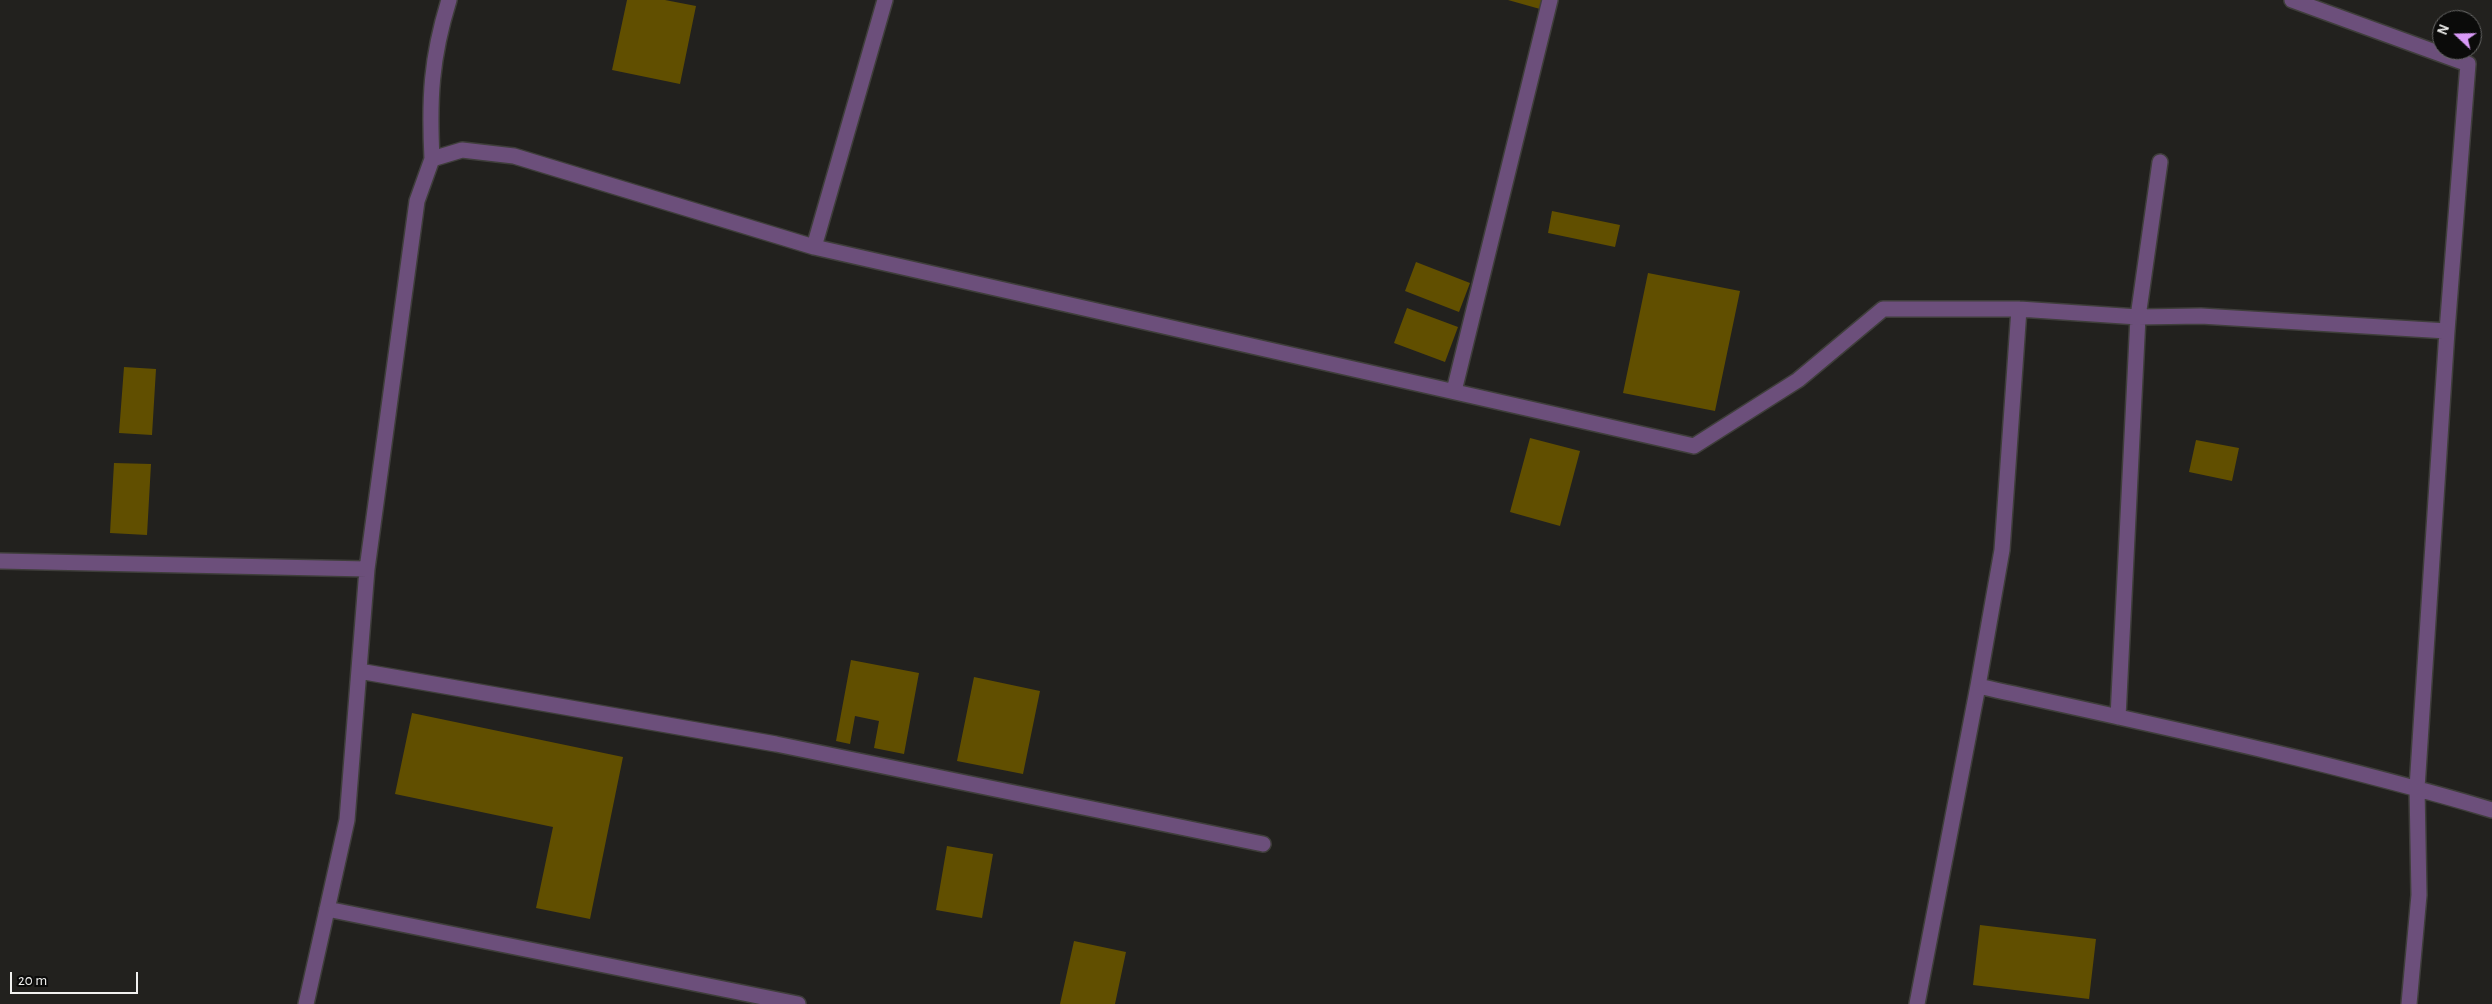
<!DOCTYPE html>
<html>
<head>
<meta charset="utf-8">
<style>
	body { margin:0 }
	#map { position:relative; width:2492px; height:1004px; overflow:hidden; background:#22211e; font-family:"Alegreya Sans",sans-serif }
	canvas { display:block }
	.north { position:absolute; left:2432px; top:10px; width:50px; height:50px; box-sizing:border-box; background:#0b0b0a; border:1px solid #676766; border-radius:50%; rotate:291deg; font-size:14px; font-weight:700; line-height:20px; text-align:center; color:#f1f1ef }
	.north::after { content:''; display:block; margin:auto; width:18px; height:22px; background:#d99af7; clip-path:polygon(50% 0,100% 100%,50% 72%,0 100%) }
	.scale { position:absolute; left:10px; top:972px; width:128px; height:22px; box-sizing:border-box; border:2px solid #f1f1ef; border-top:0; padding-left:6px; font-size:15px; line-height:18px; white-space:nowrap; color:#f1f1ef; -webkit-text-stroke:4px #0b0b0a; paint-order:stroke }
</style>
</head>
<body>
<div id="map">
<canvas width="2492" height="1004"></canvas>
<div class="north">N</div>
<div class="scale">20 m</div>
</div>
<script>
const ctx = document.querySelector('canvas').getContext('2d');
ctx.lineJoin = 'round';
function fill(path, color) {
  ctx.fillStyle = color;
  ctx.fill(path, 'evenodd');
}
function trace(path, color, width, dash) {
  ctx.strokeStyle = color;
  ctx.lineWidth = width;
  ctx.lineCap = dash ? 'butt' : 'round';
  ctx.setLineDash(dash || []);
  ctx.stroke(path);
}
fill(new Path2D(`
	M627,0H665L696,6L680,84L612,70Z
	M1508,0H1542L1540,9Z
	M1552,211L1620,225L1615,247L1548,233Z
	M1416,262L1470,283L1459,312L1405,291Z
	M1648,273L1740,291L1715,411L1623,393Z
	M1407,308L1458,327L1445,362L1394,343Z
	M124,367L156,369L152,435L119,433Z
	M1530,438L1580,451L1560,526L1510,512Z
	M2196,440L2239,448L2232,481L2189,472Z
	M114,463L151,464L147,535L110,533Z
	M851,660L919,673L904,754L874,748L879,721L855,716L850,744L836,741Z
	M974,677L1040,691L1023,774L957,761Z
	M412,713L623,757L590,919L536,908L553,827L395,794Z
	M947,846L993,854L982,918L936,910Z
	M1980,925L2096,939L2089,999L1973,985Z
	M1074,941L1126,952L1115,1004H1060Z`), '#614f00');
const minor = new Path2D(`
	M2292,0L2468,64L2447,331L2417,788L2419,895L2409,1004
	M432,159C429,99 431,58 449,0
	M814,247L885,0
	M1454,391L1550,0
	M0,561L367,569
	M359,671L776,744L1263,844
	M1978,686C2150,724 2323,760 2492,810
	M2118,717L2138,317L2160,162
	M327,909L798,1004
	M306,1004L347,820L367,569L417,201L432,159L462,150L514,156L814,247L1694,446L1798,380L1883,309H2019L2138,317L2201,316L2447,331
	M1917,1004L1978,686L2002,550L2019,309`);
trace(minor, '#3f3e3b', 18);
trace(minor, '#6c4f7b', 15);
</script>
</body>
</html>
